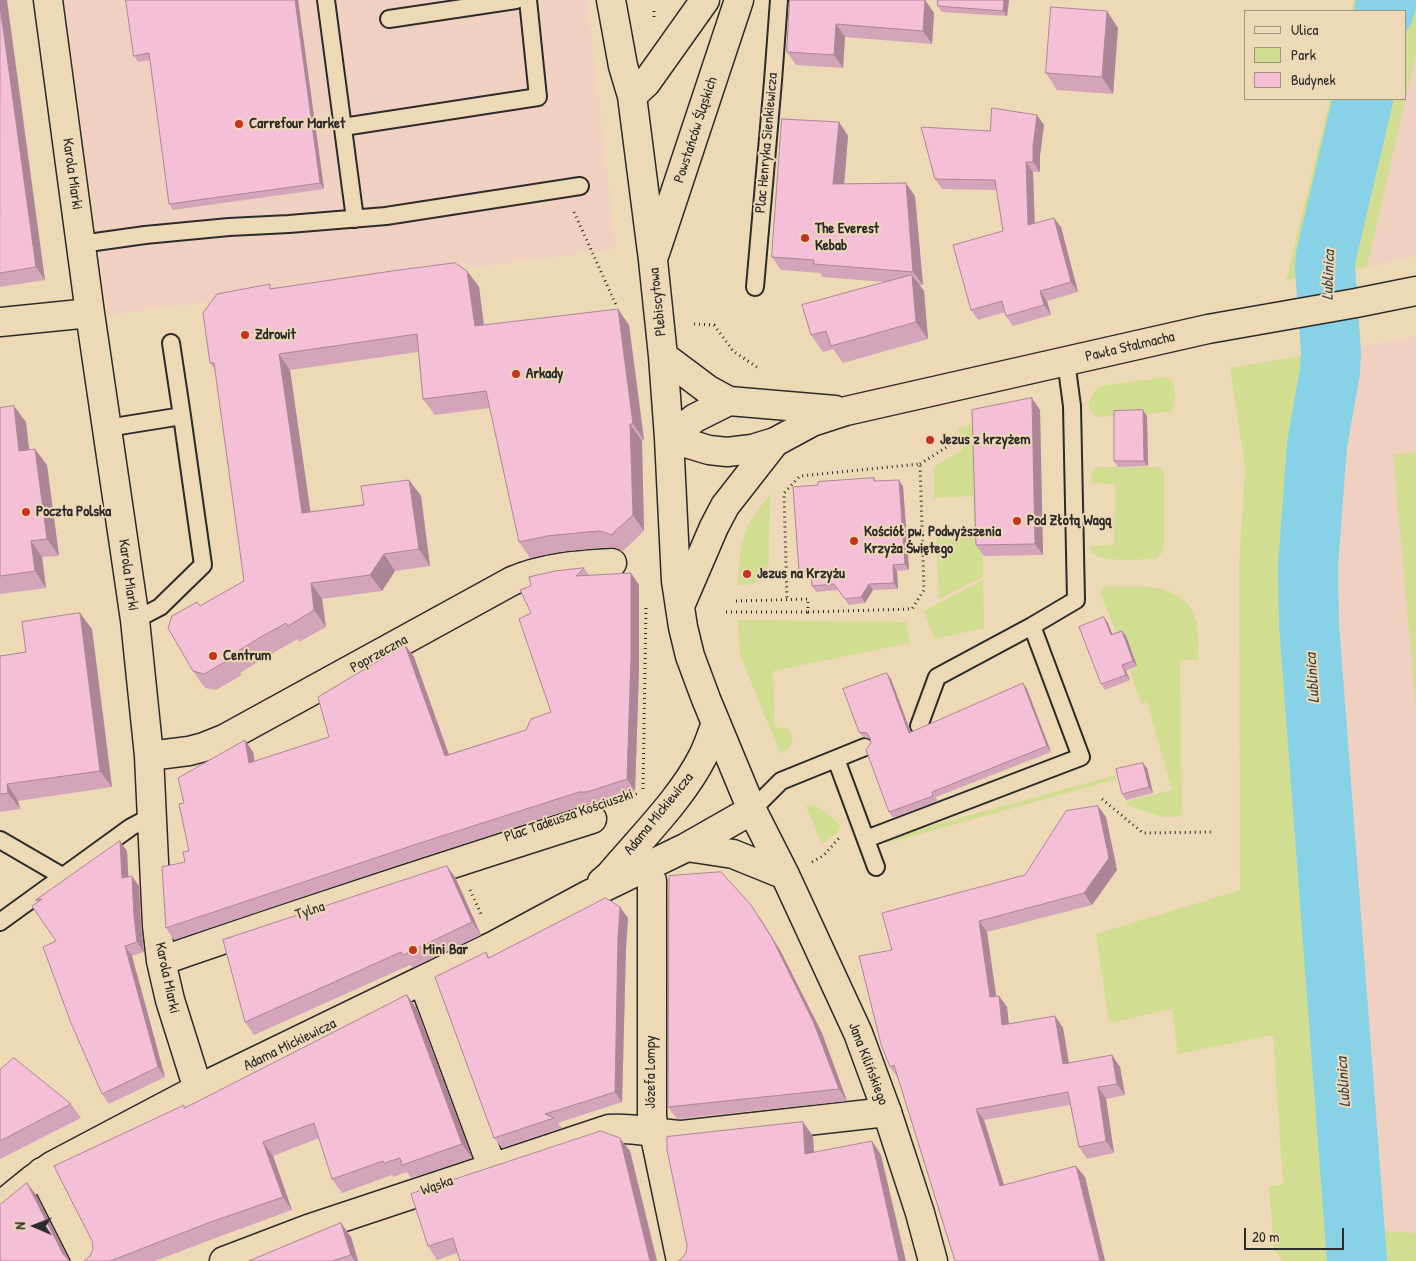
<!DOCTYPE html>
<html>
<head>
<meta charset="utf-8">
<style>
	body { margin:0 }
	#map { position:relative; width:1416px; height:1261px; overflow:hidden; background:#eed9b7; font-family:"Patrick Hand",sans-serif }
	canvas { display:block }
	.legend { position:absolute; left:1244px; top:10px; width:162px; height:90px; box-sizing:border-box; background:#eed9b7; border:1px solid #a0937f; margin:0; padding:6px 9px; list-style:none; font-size:15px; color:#2b2b2b }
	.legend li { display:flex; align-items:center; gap:10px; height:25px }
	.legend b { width:25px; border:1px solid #a0937f }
	.north { position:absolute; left:10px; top:1201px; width:50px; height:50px; -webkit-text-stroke:4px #eed9b7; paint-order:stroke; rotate:271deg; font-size:14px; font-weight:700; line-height:20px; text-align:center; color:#2b2b2b }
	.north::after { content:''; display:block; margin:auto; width:18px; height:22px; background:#2b2b2b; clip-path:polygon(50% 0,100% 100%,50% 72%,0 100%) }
	.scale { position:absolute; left:1244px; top:1228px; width:100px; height:22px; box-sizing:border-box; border:2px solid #2b2b2b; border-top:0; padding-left:6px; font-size:15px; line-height:18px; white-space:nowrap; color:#2b2b2b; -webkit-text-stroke:4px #eed9b7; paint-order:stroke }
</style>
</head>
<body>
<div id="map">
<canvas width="1416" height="1261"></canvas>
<ul class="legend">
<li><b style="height:6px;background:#eed9b7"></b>Ulica</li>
<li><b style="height:14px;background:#d1dd90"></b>Park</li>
<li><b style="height:14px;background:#f6bfd8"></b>Budynek</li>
</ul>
<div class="north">N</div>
<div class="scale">20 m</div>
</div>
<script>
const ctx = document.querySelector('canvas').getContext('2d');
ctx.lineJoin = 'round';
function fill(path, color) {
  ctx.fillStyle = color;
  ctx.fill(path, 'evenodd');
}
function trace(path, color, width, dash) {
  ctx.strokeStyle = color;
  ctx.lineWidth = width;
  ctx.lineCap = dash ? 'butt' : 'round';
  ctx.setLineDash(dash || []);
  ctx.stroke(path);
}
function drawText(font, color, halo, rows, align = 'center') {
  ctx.font = font + ' "Patrick Hand",sans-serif';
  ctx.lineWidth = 4;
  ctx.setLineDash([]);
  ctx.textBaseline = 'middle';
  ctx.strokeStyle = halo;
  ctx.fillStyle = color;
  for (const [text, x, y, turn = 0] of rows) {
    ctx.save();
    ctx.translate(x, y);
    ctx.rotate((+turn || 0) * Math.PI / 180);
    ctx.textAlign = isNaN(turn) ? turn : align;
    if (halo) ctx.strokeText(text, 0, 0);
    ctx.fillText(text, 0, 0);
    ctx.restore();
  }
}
fill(new Path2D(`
	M64,0H587L616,249L107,315Z
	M1416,54V256L1367,267Z
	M1416,336V1233L1363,1230L1317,568L1341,350Z`), '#f0d1c1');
fill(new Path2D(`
	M1354,0H1416V54L1367,267L1286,280L1330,99H1405V11H1351Z
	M1312,354L1291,569L1329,1029L1345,1261H1284L1274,1250L1269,1186L1283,1185L1273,1035L1178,1054L1172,1009L1109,1023L1096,934L1240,890L1239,568L1245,468L1230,368Z
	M1166,377C1179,383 1176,401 1171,412L1097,417C1083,409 1090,395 1100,386Z
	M980,423L983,577L939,599L936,536L974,534L973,496L934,498V467L962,450L958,428Z
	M1416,452V707L1393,454Z
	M1098,467H1157L1162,468L1164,475V548L1161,554L1156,559C1139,559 1103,563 1090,552V546L1114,545L1115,484L1091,483C1091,475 1090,471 1098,467Z
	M770,495L769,564C763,580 756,586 738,585C740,543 741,528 770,495Z
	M983,580L984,628L934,639L924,611Z
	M1107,586C1139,587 1185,581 1196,621C1199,634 1198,647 1199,660L1180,661L1182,811L1181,815C1165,822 1144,811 1128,805L1125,802L1172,790L1147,702L1141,704L1130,670L1138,667L1125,636L1118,638L1101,594L1102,588Z
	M738,620L906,622L910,643L773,671L775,727L789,729L793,739L789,748L780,753L741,657L739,648Z
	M1116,775L1117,779L888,843L890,837Z
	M811,804L823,810L840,825L838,832L822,844L806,806Z
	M1363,1230L1416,1233V1261H1366Z`), '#d1dd90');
trace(new Path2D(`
	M1384,11L1387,0
	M1357,1261L1309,624L1308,567L1317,445L1330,371L1331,353L1325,269L1326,256L1363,99`), '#88d2e8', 60);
const lane = new Path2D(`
	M326,0L355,219
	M389,19L516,0
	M343,127L538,97L528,0
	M81,244L145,235L229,227L289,224L386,216L580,186
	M755,287L773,81L779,0
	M171,343L182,416
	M107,428L182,416L203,565L160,607L135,620
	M919,726L937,677L1032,626L1076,600L1072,406L1066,361
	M836,759L876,867
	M752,810L781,781L865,747
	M866,839L1081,757L1032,626
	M0,840L62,876
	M0,922L131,827L152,816`);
const street = new Path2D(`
	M48,0L90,313L135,620L149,756L157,926L161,961L170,1000L198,1089
	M0,322L90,313
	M149,756L189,751L204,747L224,739L512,581C544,567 577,565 612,563
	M652,881V1116L654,1132L681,1261
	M161,961C304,911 448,865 592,819
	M423,981L492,1167
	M42,1172L87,1261
	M224,1261L308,1229L609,1129C634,1127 657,1134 682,1135L887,1112`);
const secondary = new Path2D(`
	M611,0L623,66L632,96L653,260L663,356L669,438L676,581L683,627L690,656L706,699L752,810L785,875L858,1033L887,1112L920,1213L933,1261
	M632,96L646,83L705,0
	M655,253L739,0
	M663,356L707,389L729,401
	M669,438L709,450L727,452L752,449L775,442L812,422L846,411L1208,329L1356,303L1416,291
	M669,438L695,418L729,401L835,410
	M680,606L714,527L725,506L775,442
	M687,847L733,854L785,875
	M602,882L610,875C641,838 682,798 703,756C708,746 712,734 716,723
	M0,1206L32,1180L52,1166L198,1089L495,945L588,895L687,847L752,810`);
trace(lane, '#2b2b2b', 20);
trace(street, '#2b2b2b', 31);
trace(secondary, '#2b2b2b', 31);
trace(new Path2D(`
	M654,17V7
	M574,212L616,305
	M694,324L714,325L733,351L760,369
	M920,464L950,445
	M736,601L808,599V612L912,609L924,590L920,464L800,476L784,493L787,600
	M726,612H808
	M643,789L646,607
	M1102,799L1143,833L1213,832
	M617,801L639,793
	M812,862L823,856L839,838
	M470,890L482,916`), '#2b2b2b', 3, [1, 4]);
trace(lane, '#eed9b7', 16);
trace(street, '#eed9b7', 28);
trace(secondary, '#eed9b7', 28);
fill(new Path2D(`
	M0,0L45,280L0,287Z
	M298,0L324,189L173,210L169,204L150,60L138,62L134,56Z
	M790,0H925L934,13L932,44L845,37L843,68L796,65L787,52Z
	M1009,0L1007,16L942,12L938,6Z
	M1118,28L1113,94L1057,90L1046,73Z
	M839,122L848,136L844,184L915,196L923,285H920L924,291L928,339L843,363L833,349L823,352L811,335L885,282L823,277L820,273L781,270L772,257Z
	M1044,125L1040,156V172H1033L1035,223L1061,227L1078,292L1047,301L1051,315L1013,326L1006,316L1005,312L978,320L971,310L1003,231L997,190L942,189L935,179Z
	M467,271L479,287L484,325H629L644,440L642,441L644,531L622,552L619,549L612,547L598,548L559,552L530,558L519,542L490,408L435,415L423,399L418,352L290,370L310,512L421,496L430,566L395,571L382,591L322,599L326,627L299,642L298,639L271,654L240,673L242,675L216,690L205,688L193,671L200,606L244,581L215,370L210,363L272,288Z
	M0,408L26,422L29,450L47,465L59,556L42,557L46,588L0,594Z
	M1040,410L1043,555L984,556L976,545Z
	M1147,416L1148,466L1118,467L1114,461Z
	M874,478L876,481L903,486L909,570L897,571L898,589L873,590L865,603L849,605L838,590L816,592L812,586L811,576H803L799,571L818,485Z
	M584,568L589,575L639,585V669L635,791L595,804H587L425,856L174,940L166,928L189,851L184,803L245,740L253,752L255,761L329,737L405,645L414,657L449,754L526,730L551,712L531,613Z
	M1104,617L1108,623L1112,634L1122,631L1126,636L1137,666L1126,671L1130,680L1105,690L1101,684Z
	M92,629L112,787L18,801L20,809L0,812V656L26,652Z
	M891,679L911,732L1027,689L1051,752L936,797L937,801L893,818L889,812L870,739L863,737L859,732Z
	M1147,768L1153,793L1126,800L1122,794Z
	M1098,806L1106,817L1117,870L1092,905L987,932L996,996H999L1007,1007L1009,1024L1055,1016L1063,1028L1069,1063L1112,1055L1120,1067L1125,1095L1106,1099L1114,1153L1087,1159L1079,1147L1070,1105L984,1120L1004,1185L1085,1177L1105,1261H955L898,1078L890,1067L892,950L1025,875Z
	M127,851L128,877L139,886L141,927L144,952L132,956L165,1077L109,1104L102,1094L56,941L36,900Z
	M447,866L456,879L481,935L412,968L410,965L254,1035L245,1022Z
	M620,907L628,918L626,948L622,1102L558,1123L562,1128L502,1148L494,1138L486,952L490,958Z
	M760,917L780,950L822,1033L847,1101L677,1119L668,1107Z
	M417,1009L472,1158L411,1178L407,1172L393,1177L392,1175L342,1193L332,1179L319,1138L273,1156L292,1210L218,1237L155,1261H84L90,1256L185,1107Z
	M0,1070L71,1104L81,1118L0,1159Z
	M630,1151L657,1261H460L457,1253L437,1260L428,1246Z
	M341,1223L351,1237L358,1261H249Z`), '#d4a4ba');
fill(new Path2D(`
	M0,0H7L45,280L36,267L0,6Z
	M295,0H298L324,189L320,183Z
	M925,0L934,13L932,44L923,31Z
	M1004,0H1009L1007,16L1003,11Z
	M1107,11L1118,28L1113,94L1102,77Z
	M836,24L845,37L843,68L834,55Z
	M1037,115L1044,125L1040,156V172L1033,162V146Z
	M839,122L848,136L843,198L833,184Z
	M1026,162L1033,172L1035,234L1028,225Z
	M906,183L915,196L923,285L913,272Z
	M1054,218L1061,227L1078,292L1071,282Z
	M467,271L479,287L486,342L475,326Z
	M912,275L924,291L928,339L916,322Z
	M1040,291L1047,301L1051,315L1044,305Z
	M618,309L629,325L644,440L633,424Z
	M279,354L290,370L313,529L302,513Z
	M1032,398L1040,410L1043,555L1035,544Z
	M14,406L26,422L31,467L19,451Z
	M1143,410L1147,416L1148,466L1144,461Z
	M630,424L642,441L644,531L633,515Z
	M35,449L47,465L59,556L47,539Z
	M409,480L421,496L430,566L419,549Z
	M899,480L903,486L909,570L905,564Z
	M31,541L42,557L46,588L35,571Z
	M384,554L395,571L382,591L370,575Z
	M893,565L897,571L898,589L894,583Z
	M631,573L639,585V669L635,791L627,779Z
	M311,583L322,599L326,627L314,610Z
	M869,584L873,590L865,603L861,597Z
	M80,613L92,629L112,787L100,771Z
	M1104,617L1108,623L1115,641L1111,635Z
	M1122,631L1126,636L1137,666L1133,661Z
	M405,645L414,657L453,767L445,756Z
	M1122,665L1126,671L1130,680L1126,675Z
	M887,673L891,679L913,739L909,733Z
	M1023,683L1027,689L1051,752L1047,746Z
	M245,740L253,752L257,775L249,763Z
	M1143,763L1147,768L1153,793L1149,787Z
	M7,784L18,801L20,809L8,793Z
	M1098,806L1106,817L1117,870L1092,905L1084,893Z
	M120,841L127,851L129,888L122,878Z
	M447,866L456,879L481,935L472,922Z
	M132,876L139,886L141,927L144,952L137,942L134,917Z
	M751,905L780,950L822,1033L847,1101L839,1089Z
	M620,907L628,918L626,948L622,1102L615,1092L618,937Z
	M979,921L987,932L998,1009L990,997Z
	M125,946L132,956L165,1077L158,1067Z
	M407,995L417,1009L472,1158L462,1144Z
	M999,996L1007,1007L1010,1037L1002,1025Z
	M1055,1016L1063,1028L1071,1076L1063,1064Z
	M1112,1055L1120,1067L1125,1095L1117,1084Z
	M1098,1087L1106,1099L1114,1153L1106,1141Z
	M976,1109L984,1120L1008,1198L1000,1186Z
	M803,1122L813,1136L815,1167L805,1154Z
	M620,1138L630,1151L657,1261H650Z
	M872,1141L881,1155L906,1261H899Z
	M263,1142L273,1156L292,1210L283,1197Z
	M1076,1166L1085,1177L1105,1261H1100Z
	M27,1183L37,1196L69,1261L63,1254Z
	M341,1223L351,1237L358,1261H355L351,1255Z`), '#ac8697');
const building = new Path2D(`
	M126,0H295L320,183L169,204L149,53L134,56Z
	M790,0H925L923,31L836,24L834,55L787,52Z
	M938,0H1004L1003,11L938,6Z
	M0,6L36,267L0,273Z
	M1051,7L1107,11L1102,77L1046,73Z
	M992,108L1037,115L1033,146V162H1026L1028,225L1054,218L1071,282L1040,291L1044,305L1006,316L1002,301L971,310L953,245L1003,231L995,180L935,179L921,127L990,131Z
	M782,119L839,122L833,184L906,183L913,272L814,264V260L772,257Z
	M455,263L467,271L475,326L618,309L633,424H630L633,515L611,535L607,533L600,531L587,532L547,536L519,542L486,391L423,399L417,334L279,354L302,513L364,505L361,486L409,480L419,549L384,554L370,575L311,583L314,610L288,626L286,623L259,638L229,657L230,659L204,674L193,671L168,628L172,616L197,602L200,606L244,581L214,363H210L203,313L217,294L270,284V289L399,270Z
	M912,275L916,322L831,346L826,331L811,335L802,305Z
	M1032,398L1035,544L976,545L972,410Z
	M14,406L19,451L35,449L47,539L31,541L35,571L0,576V408Z
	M1143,410L1144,461H1114V411Z
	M874,478V481L899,480L905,564L893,565L894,583L869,584L861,597L845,599L834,584L812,586L811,570L799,571L793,487L818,485V482Z
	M584,568L576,576L631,573V657L627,779L587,792H579L417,844L166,928L162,867L185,862L183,852L189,851L179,804L184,803L178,778L245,740L249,763L329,737L318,697L405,645L445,756L526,730L531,719L551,712L519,619L531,613L520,590L531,586L529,577L555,571Z
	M80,613L100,771L7,784L8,793L0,794V656L26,652L22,622Z
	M1104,617L1111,635L1122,631L1133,661L1122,665L1126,675L1101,684L1079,627Z
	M887,673L909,733L1023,683L1047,746L932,792L933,796L889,812L866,750L871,743L870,738L867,733L859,732L843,689Z
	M1143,763L1149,787L1122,794L1116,769Z
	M1098,806L1109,858L1084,893L979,921L990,997L999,996L1002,1025L1055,1016L1063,1064L1112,1055L1117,1084L1098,1087L1106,1141L1079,1147L1068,1092L976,1109L1000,1186L1076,1166L1100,1261H955L894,1065L890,1067L881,1044L859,956L892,950L882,913L1025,875L1066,811Z
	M120,841L122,878L132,876L134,917L137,942L125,946L158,1067L102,1094L71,1023L43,947L56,941L32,906L42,899L36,900Z
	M447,866L472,922L403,955L401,952L245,1022L223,940Z
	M721,872L751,905L772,938L813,1021L839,1089L668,1107L669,876Z
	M606,898L620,907L618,937L615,1092L545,1114L554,1118L494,1138L435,977L486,952L488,958Z
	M407,995L462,1144L402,1165L400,1158L384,1163L383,1161L332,1179L314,1123L263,1142L283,1197L208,1223L110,1261H84L90,1256L93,1249L92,1241L54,1166L184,1105V1108Z
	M14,1058L71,1104L0,1141V1070Z
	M803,1122L805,1154L872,1141L899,1261H678L681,1259L686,1253L687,1245L667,1150V1137Z
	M601,1131L620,1138L650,1261H460L453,1238L428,1246L411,1194Z
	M27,1183L63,1254L69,1261H71H0V1205Z
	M341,1223L351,1255L332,1261H249Z`);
fill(building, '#f6bfd8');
trace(building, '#ac8697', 1);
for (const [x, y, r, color] of [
	[239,124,5,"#c8321e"],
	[805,238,5,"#c8321e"],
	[245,335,5,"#c8321e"],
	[516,374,5,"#c8321e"],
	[930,440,5,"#c8321e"],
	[26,512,5,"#c8321e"],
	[1017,521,5,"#c8321e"],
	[854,541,5,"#c8321e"],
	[747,574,5,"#c8321e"],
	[213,656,5,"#c8321e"],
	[413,950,5,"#c8321e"]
]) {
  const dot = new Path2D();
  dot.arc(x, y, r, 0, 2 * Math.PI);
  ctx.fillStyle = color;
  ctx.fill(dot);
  trace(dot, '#eed9b7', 2);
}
drawText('bold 15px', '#2b2b2b', '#eed9b7', [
	["Carrefour Market",249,124],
	["The Everest",815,229],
	["Kebab",815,246],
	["Zdrowit",255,335],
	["Arkady",526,374],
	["Jezus z krzyżem",940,440],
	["Poczta Polska",36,512],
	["Pod Złotą Wagą",1027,521],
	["Kościół pw. Podwyższenia",864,532],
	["Krzyża Świętego",864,549],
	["Jezus na Krzyżu",757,574],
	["Centrum",223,656],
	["Mini Bar",423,950]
], 'left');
drawText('15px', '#2b2b2b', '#eed9b7', [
	["Powstańców Śląskich",696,130,-72],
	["Plac Henryka Sienkiewicza",767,143,-85],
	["Karola Miarki",72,174,82],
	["Plebiscytowa",658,302,-96],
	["Pawła Stalmacha",1130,347,-13],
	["Karola Miarki",128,575,82],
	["Poprzeczna",379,654,-29],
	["Adama Mickiewicza",659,814,-51],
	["Plac Tadeusza Kościuszki",569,816,-19],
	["Tylna",310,911,-18],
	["Karola Miarki",167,978,78],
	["Adama Mickiewicza",290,1045,-26],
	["Jana Kilińskiego",868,1064,69],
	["Józefa Lompy",651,1072,-90],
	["Wąska",437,1186,-19]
]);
drawText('italic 16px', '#394447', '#eed9b7', [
	["Lublinica",1329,275,-88],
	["Lublinica",1313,678,-94],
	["Lublinica",1344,1082,-94]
]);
</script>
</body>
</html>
